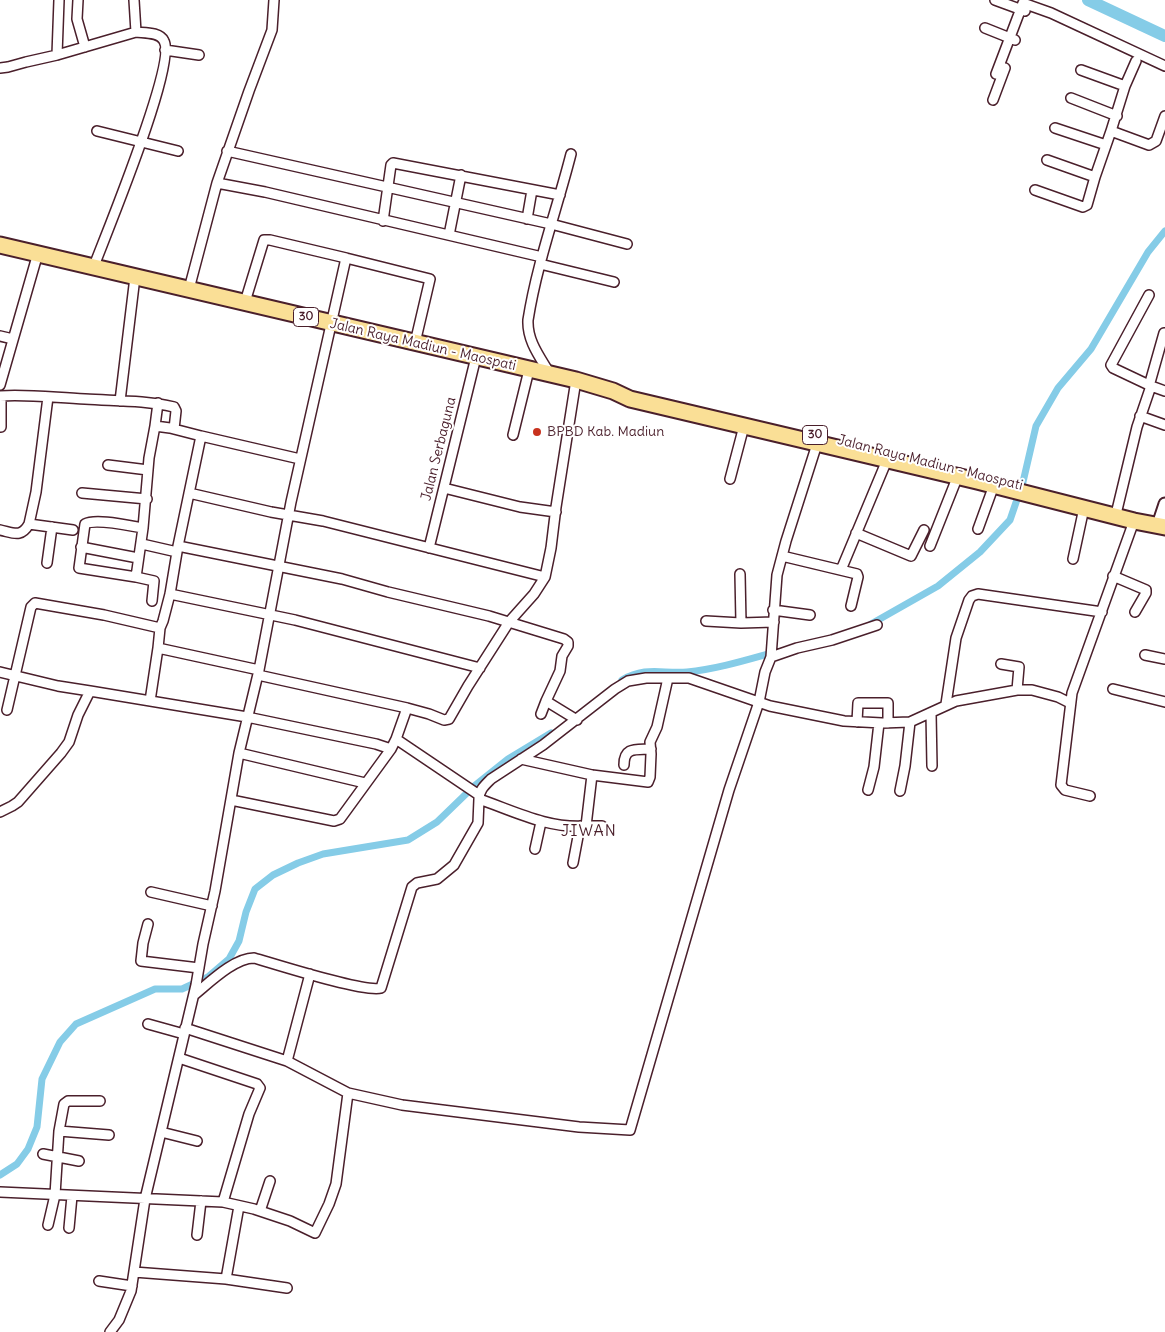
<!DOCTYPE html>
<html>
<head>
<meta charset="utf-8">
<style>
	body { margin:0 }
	canvas { display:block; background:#fff }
</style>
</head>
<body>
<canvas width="1165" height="1332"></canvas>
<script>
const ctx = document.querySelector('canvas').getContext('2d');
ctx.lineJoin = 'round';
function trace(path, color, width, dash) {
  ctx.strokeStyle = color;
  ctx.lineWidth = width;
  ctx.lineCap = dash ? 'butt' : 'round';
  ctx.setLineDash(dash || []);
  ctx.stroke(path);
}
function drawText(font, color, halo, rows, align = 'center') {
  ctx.font = font + ' Delius,sans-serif';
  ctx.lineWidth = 4;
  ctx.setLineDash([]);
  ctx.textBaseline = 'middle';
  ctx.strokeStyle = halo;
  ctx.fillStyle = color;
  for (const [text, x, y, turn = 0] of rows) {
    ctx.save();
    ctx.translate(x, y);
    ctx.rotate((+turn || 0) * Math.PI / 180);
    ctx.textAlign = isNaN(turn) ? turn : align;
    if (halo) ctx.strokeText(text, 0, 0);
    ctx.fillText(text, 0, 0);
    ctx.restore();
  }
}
trace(new Path2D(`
	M871,624L938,586L980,552L1010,520L1023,482L1036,426L1058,388L1091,349L1148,252L1165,231
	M622,680C646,666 662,674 687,672C717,669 746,660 775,652
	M473,787L508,759L551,733
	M0,1175L17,1164L28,1149L37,1127L42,1079L60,1042L76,1024L155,989H182L208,977L229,959L239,941L246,912L255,889L273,875L298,863L323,854L408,840L437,822L467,793`), '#85cce7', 7);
trace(new Path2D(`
	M1088,0L1165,36`), '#85cce7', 12);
const street = new Path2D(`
	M78,0L77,19L85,47
	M995,0L1025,11
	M985,28L1015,40
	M165,50L199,55
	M57,55L59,0
	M0,68L8,67L26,62L57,55L136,32
	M1081,70L1125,86
	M996,74L1023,3L1051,13L1165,66
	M1071,98L1117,116
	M993,100L1005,68
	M1055,128L1106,145
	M97,131L178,151
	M1111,131L1125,86L1136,61
	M227,151L551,224L627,244
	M1047,160L1095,177L1111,131L1149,145L1156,141L1165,116
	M217,183L265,192L542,257
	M1035,190L1083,207L1087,205L1095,177
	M527,219L532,190
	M383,221L391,165L393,163L560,195
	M449,235L461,175
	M540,264L614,282
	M94,266C106,234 177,63 164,41C160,32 145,33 136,32L134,0
	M189,289L217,183L249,91L272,30L274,0
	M245,302L264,240H270L346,258
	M0,336L13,339
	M550,374C540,357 527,341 528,320C537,263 557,209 571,154
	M0,385L38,253
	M1149,386L1164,333
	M1151,386L1165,391
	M0,396C28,394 57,398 85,399C115,401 144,400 174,407L176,411L174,429
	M120,401L135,277
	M1140,416L1165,425
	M155,426L158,403
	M1,427V396
	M513,435L529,370
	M201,436L300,459
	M108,465L148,470
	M730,479L744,426
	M444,488L520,507L556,512
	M82,493L147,499
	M189,493L271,512L323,521L545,577
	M1117,510L1137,427L1151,386L1113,368L1111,365L1149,295
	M29,524L36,492L48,397
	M143,528L136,577L154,581L152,601
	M978,529L994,485
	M0,530C14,533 21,538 29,524L73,530
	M856,533L911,556L924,530
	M142,544L177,552
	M178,546L342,579L388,592L489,616L564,639L568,642V646L562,656L560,671L546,701L577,720
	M930,546L959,473
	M81,547L138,558
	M429,548L476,357
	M782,556L857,574L858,577L851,606
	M1073,559L1084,508
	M47,563L52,527
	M841,570L887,460
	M740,574L741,623
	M1113,576L1146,590V593L1135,612
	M136,577L79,568L85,524C96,518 130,526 143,528L149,458L155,426L170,428L201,436L178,546L170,594L163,621L160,628L158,648L150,701
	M170,594L295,620L480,668
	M773,610L810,615
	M706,621L741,623L774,622
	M158,648L259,670
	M1145,655L1165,659
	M771,657L797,648L832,640L877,625
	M1001,664L1019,667L1017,690
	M0,672L58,686L90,691
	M258,675L407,708L429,714L444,720L449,719L468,686L509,622L534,594L545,577L551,548L556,507L576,380
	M1113,689L1165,702
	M946,704L956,638L969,600L972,596L978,594L1102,612
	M7,710L31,607L35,603L104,615L160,628
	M931,713L932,766
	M541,714L546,701
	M857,722L858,703H888V723
	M396,739L479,795
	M239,753L365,783
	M521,759L592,775L648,782L650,777L651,754L650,742L657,727L668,678
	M624,765C624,746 637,750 651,749
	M592,775L586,826H602
	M868,790L874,767L879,723
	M900,791L905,766L910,722
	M1090,796L1065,790L1061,785L1072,693L1134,521
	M231,800L334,821L340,819L391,749L396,739L407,708
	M0,812L12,806L18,802L61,753L69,742L78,715L90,691L247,717L376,744L391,749
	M586,826C548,829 514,811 479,799C479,790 485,785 491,779L543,745L615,689L628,681L646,678H689L770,706L844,721L882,723L910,722L956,701L1017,690H1032L1058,697L1070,703
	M535,849L541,822
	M573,863L580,826
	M151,892L212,906
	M148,924L143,943L141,961L199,968
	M194,995C209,983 234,958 254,958C275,964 365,993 381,988L412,887L417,883L437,879L454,865L478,823L479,799
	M148,1024L184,1034
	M185,1028L287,1061L348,1093L402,1105L579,1127L630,1130L729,790L759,702L765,672L771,657L777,575L786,541L817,444
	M179,1058L257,1084L260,1088L249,1114L223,1202
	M287,1061L310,974
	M59,1131L109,1135
	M161,1132L197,1141
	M43,1154L79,1161
	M0,1192L223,1202L254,1209L290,1221L315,1233L329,1204L336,1184L348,1093
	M260,1211L270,1181
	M48,1225L55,1195L59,1131L64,1104L68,1101H100
	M69,1228L72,1196
	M197,1235L201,1201
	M134,1272L226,1279L287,1288
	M226,1279L239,1206
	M99,1281L132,1286
	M110,1332L119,1320L131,1291L145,1199L196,985L203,944L215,891L239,753L259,670L291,502L346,258L430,279L415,343`);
const secondary = new Path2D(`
	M1158,525L1165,504`);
const highway = new Path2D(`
	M0,245L576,380L613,391L630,399L977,481L1134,521L1165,527`);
trace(street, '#4a1f2b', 12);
trace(secondary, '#4a1f2b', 15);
trace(highway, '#4a1f2b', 19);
trace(street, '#fff', 9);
trace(secondary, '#fff', 11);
trace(highway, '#fadf96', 15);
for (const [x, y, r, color] of [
	[537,432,5,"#c8321e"]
]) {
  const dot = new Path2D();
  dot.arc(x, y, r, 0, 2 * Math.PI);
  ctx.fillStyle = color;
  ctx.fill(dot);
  trace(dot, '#fff', 2);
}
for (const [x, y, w] of [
	[306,317,25],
	[815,435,25]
]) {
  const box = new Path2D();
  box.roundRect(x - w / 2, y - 9.5, w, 19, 4);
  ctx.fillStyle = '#fff';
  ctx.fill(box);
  trace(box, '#4a1f2b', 1);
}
drawText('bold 12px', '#4a1f2b', null, [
	["30",306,317],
	["30",815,435]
]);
drawText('14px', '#4a1f2b', '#fff', [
	["Jalan Raya Madiun - Maospati",423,345,13],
	["Jalan Serbaguna",439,449,-76],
	["Jalan Raya Madiun - Maospati",930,463,14]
]);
drawText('14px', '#4a1f2b', '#fff', [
	["BPBD Kab. Madiun",547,432]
], 'left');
ctx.letterSpacing = '1px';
drawText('16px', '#4a1f2b', '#fff', [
	["JIWAN",589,831]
]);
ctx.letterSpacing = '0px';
</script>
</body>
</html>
